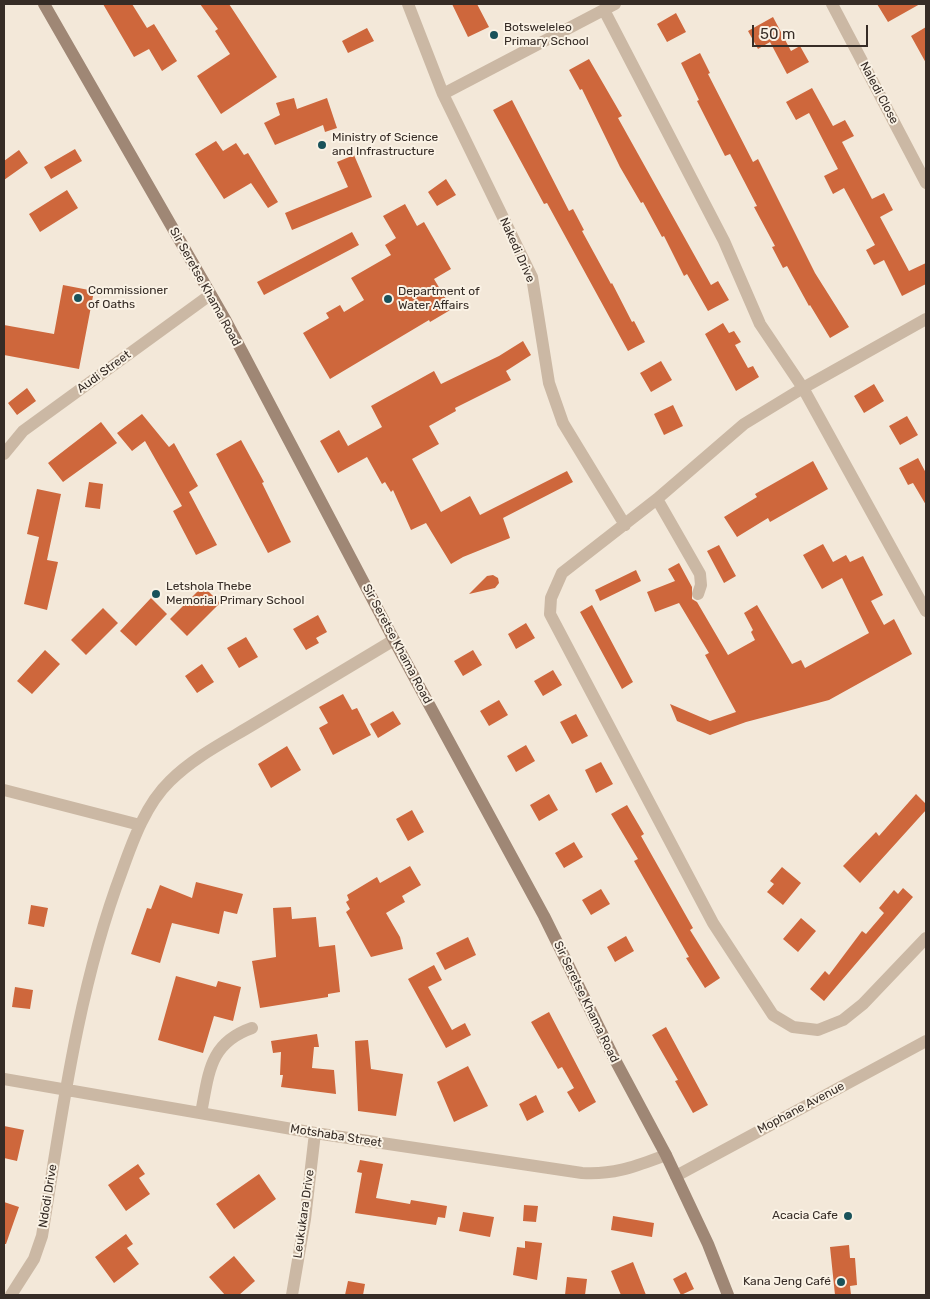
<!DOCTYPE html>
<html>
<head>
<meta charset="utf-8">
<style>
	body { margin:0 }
	#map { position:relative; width:930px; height:1299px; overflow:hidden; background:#f3e8d9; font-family:Rubik,sans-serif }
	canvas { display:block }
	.frame { position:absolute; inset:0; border:5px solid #362c26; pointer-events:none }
	.scale { position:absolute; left:752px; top:25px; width:116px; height:22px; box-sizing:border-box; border:2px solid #362c26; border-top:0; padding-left:6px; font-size:15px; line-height:18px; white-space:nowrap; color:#362c26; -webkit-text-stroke:4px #faf2e5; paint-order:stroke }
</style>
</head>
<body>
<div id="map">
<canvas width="930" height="1299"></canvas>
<div class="frame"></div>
<div class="scale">50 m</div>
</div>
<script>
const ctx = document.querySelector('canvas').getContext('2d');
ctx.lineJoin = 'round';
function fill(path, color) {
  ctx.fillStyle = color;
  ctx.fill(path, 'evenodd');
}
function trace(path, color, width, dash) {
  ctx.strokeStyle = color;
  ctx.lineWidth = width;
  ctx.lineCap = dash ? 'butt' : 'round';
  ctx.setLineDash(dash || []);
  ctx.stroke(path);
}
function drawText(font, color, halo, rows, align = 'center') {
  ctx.font = font + ' Rubik,sans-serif';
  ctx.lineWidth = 4;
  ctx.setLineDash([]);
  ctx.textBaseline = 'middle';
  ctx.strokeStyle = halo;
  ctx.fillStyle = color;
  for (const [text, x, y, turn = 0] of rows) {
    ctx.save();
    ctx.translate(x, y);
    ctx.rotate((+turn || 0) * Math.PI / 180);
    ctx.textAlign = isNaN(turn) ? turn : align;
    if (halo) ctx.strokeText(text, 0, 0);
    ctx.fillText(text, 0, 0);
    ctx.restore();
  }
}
fill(new Path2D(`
	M103,4H132L147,28L154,24L177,61L162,71L149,49L134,57Z
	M200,4H229L277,77L221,114L197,76L230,54L215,31L218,29Z
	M452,4H477L489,27L468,37Z
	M877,4H920L888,22Z
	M676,13L686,32L667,42L657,24Z
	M773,17L791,51L800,46L809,62L787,74L770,42L758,49L748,31Z
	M926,27V63L911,36Z
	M367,28L374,41L348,53L342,41Z
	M700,53L710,73L708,74L753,162L758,159L815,273L849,327L830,338L810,305L809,306L787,266L783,268L772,247L775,246L754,207L757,206L730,154L725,156L697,101L699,100L681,63Z
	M589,59L622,116L618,118L711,285L718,281L729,300L708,311L687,274L684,276L664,236L662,237L643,202L641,203L620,167L582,89L580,90L569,70Z
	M812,88L833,126L845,120L854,136L842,142L872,199L884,193L893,210L880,217L909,271L926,263V284L902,296L884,260L874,265L866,250L875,245L844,188L833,194L824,176L838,169L809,113L796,120L786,102Z
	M294,98L297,109L327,98L337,128L325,132L323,125L275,145L264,123L280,115L276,103Z
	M512,100L569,211L573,209L584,230L582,231L611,284L612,283L632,322L634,321L645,342L628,351L547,203L544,204L493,110Z
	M216,141L223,151L236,143L244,155L248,153L278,202L268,208L251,183L224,199L195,154Z
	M75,149L82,161L51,179L44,167Z
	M19,150L28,163L4,180V161Z
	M354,155L372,197L292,230L285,213L348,187L337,162Z
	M446,179L456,195L437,206L428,192Z
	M67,190L78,208L40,232L29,214Z
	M405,204L417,226L424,222L451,269L434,279L452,309L430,322L429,320L330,379L303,333L329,318L326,313L340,305L344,312L364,300L351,278L391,255L385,245L396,238L383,216Z
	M352,232L359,245L264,295L257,282Z
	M63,285L94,291L79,369L4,355V325L54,334Z
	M723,323L729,333L734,331L741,342L735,345L748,368L753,366L759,377L736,391L705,334Z
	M523,341L531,355L506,371L511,380L455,408L456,411L429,426L439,444L412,459L441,512L470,496L480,515L567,471L573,482L503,518L510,538L463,557L451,564L426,523L411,530L393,490L391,492L385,482L382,484L367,457L338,473L320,441L339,430L348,446L382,427L371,406L434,371L441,384L499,356Z
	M661,361L672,380L651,392L640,373Z
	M874,384L884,401L864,413L854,396Z
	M27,388L36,401L17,415L8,403Z
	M673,405L683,426L664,435L654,414Z
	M142,414L169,447L174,443L198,486L189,492L217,545L196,555L173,511L182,506L145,441L132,451L117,433Z
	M907,416L918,435L900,445L889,426Z
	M101,422L117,443L63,482L48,463Z
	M241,440L264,482L262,483L291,542L268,553L216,454Z
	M918,458L926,473V505L913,483L908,485L899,468Z
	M813,461L828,489L770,522L768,518L737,537L724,517L757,497L755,494Z
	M89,482L103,484L100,509L85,507Z
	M37,489L61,494L47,560L58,562L47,610L24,604L39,537L27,534Z
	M823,544L833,562L846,555L850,562L863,556L883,595L871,601L884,625L894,619L912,654L829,700L746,722L710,735L677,721L670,704L710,721L736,712L705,655L709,653L679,603L655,612L647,592L675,581L668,569L679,563L692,587V599L697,602L728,655L755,640L751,632L753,630L744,613L757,605L792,664L801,660L805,668L869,633L842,578L822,589L803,555Z
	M719,545L736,576L724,583L707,551Z
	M636,570L641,581L600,601L595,590Z
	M493,575L498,578L499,583L495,588L469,594L487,576Z
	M203,586L220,603L187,636L170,619Z
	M151,598L167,614L136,646L120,631Z
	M592,605L633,682L622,689L580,612Z
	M103,608L118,623L86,655L71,640Z
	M318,615L327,632L316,638L319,643L306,650L293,629Z
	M526,623L535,638L516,649L508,634Z
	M246,637L258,657L239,668L227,648Z
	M45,650L60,664L32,694L17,681Z
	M473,650L482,665L463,676L454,661Z
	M202,664L214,682L197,693L185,676Z
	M553,670L562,685L543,696L534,681Z
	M343,694L352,710L357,708L371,735L333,755L319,728L328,723L319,707Z
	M499,700L508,715L489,726L480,711Z
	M393,711L401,724L378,738L370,724Z
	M576,714L588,736L572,744L560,722Z
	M526,745L535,761L516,772L507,756Z
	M287,746L301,770L271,788L258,764Z
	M601,762L613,784L596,793L585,770Z
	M549,794L558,810L539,821L530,805Z
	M916,794L926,804V810L860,883L843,866L876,832L879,836Z
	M627,805L644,834L641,836L693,928L690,930L720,978L705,988L686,958L689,957L634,861L638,859L611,814Z
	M412,810L424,832L408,841L396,819Z
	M574,842L583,857L564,868L555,853Z
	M410,866L421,885L402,896L405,902L386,913L400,937L403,949L371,957L346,912L350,909L346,902L349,900L347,895L377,877L380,883Z
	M782,867L801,883L783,905L767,892L774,884L770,881Z
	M196,882L243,894L237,914L224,911L219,934L172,923L160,963L131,954L147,908L151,909L160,885L192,898Z
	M903,888L913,897L824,1001L810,989L825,971L829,975L862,931L866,934L884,913L879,908L894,890L898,894Z
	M601,889L610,904L591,915L582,900Z
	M31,905L48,908L44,927L28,924Z
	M291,907L292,919L316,917L319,947L335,945L340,992L328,994V997L260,1008L252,961L276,957L273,908Z
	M801,918L816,931L798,952L783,939Z
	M626,936L634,951L615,962L607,947Z
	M468,937L476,955L445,970L436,953Z
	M434,965L442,980L428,987L452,1030L465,1023L471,1035L446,1048L408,979Z
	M176,976L216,987L218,981L241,987L233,1021L214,1016L203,1053L158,1040Z
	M15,987L33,990L30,1009L12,1007Z
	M549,1012L596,1102L579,1112L567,1092L574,1088L562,1067L558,1069L531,1022Z
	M666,1027L708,1105L693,1113L675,1081L678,1080L652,1035Z
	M317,1034L319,1047H314L312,1068L334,1070L336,1094L281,1087L283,1075H280L281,1052L273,1053L271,1041Z
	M368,1040L371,1069L403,1074L396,1116L358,1111L355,1041Z
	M468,1066L488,1106L454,1122L437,1082Z
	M536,1095L544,1112L527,1121L519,1104Z
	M4,1126L24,1130L17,1161L4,1158Z
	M360,1160L383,1164L376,1198L410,1204L411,1200L447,1206L445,1218L438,1217L436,1225L355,1213L362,1173L357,1172Z
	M138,1164L145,1174L139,1178L150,1194L126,1211L108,1185Z
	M259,1174L276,1199L234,1229L216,1204Z
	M4,1202L19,1207L6,1244H4Z
	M524,1205L538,1206L536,1222L523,1221Z
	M463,1212L494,1217L490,1237L459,1231Z
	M613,1216L654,1223L652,1237L611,1230Z
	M126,1234L133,1244L127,1248L139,1264L114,1283L95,1257Z
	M525,1241L542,1243L537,1280L513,1275L517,1247L525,1248Z
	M849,1245L850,1258H855L857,1285L850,1286L851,1295H835L830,1247Z
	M234,1256L255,1281L239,1295H225L209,1277Z
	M633,1262L646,1295H621L611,1271Z
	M686,1272L694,1289L681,1295L673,1279Z
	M567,1277L587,1279L585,1295H565Z
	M348,1281L365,1284L363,1295H345Z`), '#ce673c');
trace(new Path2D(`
	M408,4L443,94L532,277L549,383L563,423L625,525
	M832,4L926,183
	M604,10L724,241L760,324L803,388L926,611
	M443,94L615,4
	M926,319L803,388L744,424L657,499L562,573L551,598L550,614L713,923L773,1015L793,1027L818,1030L843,1020L863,1004L926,938
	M4,454L23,431L210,295
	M657,499L700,574L701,585L698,594
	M4,790L140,825
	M4,1079L315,1133L582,1173C615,1175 636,1166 666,1155
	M201,1113C209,1073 209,1043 252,1028
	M676,1176L926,1041
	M11,1295L34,1259L42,1236C62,1113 78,988 122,871C133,840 146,804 170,781C194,757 226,741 254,724C301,696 347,668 394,640
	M292,1295L305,1219L315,1133`), '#cbb8a4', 12);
trace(new Path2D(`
	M44,4L226,321L394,640L544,916L613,1056L666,1155L708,1244L728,1295`), '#9f8775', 12);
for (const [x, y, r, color] of [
	[494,35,5,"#19525a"],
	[322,145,5,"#19525a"],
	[78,298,5,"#19525a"],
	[388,299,5,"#19525a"],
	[156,594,5,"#19525a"],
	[848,1216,5,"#19525a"],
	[841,1282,5,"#19525a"]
]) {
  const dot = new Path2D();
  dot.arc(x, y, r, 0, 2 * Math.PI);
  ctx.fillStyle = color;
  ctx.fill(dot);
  trace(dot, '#faf2e5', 2);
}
drawText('12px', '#362c26', '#faf2e5', [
	["Botsweleleo",504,28],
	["Primary School",504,42],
	["Ministry of Science",332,138],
	["and Infrastructure",332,152],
	["Commissioner",88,291],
	["of Oaths",88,305],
	["Department of",398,292],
	["Water Affairs",398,306],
	["Letshola Thebe",166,587],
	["Memorial Primary School",166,601],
	["Acacia Cafe",838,1216,"right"],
	["Kana Jeng Café",831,1282,"right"]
], 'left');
drawText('12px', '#362c26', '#faf2e5', [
	["Naledi Close",879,93,62],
	["Nakedi Drive",517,250,66],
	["Sir Seretse Khama Road",205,287,61],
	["Audi Street",104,372,-36],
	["Sir Seretse Khama Road",397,644,62],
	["Sir Seretse Khama Road",586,1002,64],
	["Mophane Avenue",801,1108,-28],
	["Motshaba Street",336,1136,9],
	["Ndodi Drive",48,1196,-81],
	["Leukukara Drive",304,1214,-82]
]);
</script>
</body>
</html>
